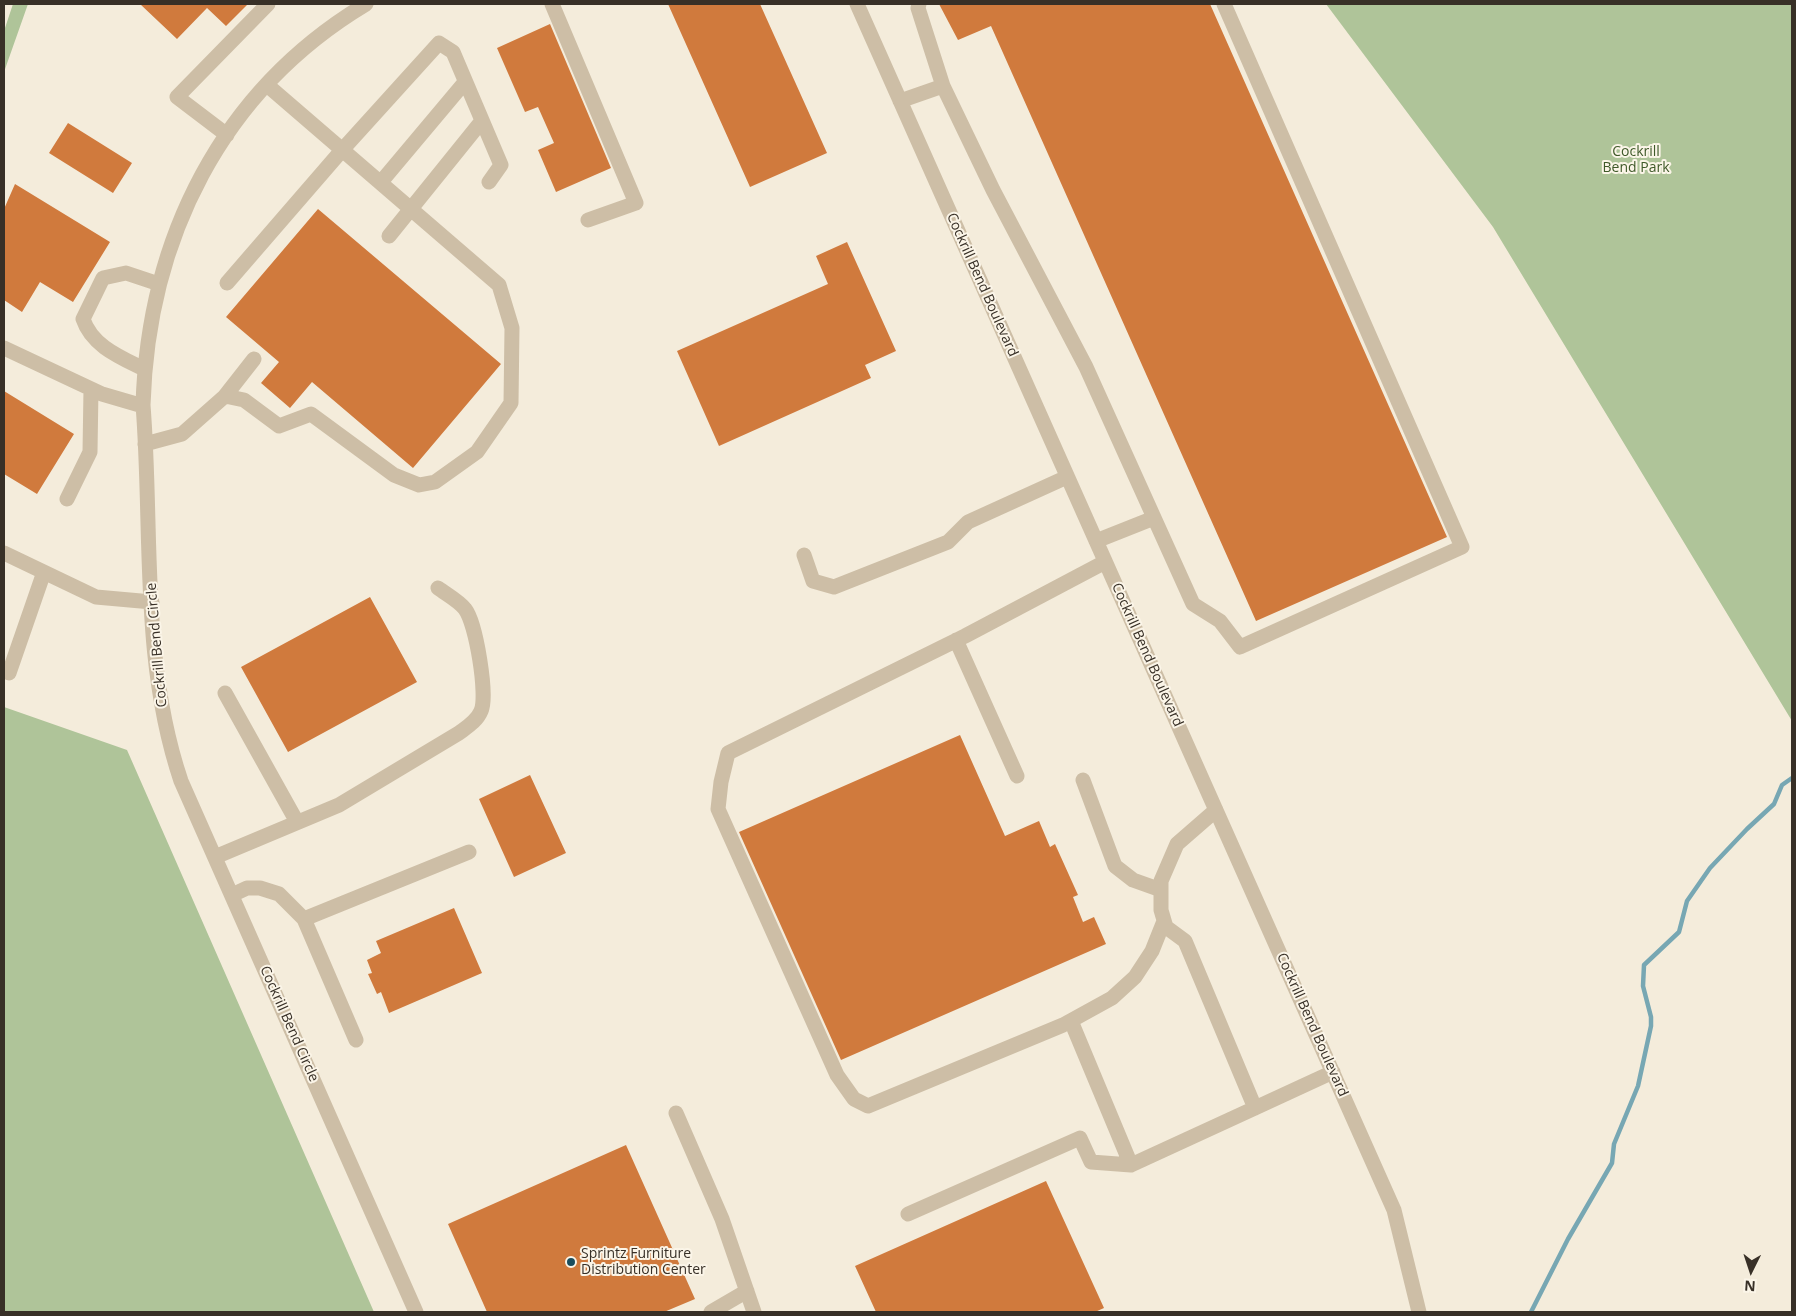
<!DOCTYPE html>
<html>
<head>
<meta charset="utf-8">
<style>
	body { margin:0 }
	#map { position:relative; width:1796px; height:1316px; overflow:hidden; background:#f4ecdb; font-family:"Open Sans",sans-serif }
	canvas { display:block }
	.frame { position:absolute; inset:0; border:5px solid #383027; pointer-events:none }
	.north { position:absolute; left:1726px; top:1246px; width:50px; height:50px; -webkit-text-stroke:4px #fbf5e8; paint-order:stroke; rotate:184deg; font-size:14px; font-weight:700; line-height:20px; text-align:center; color:#383027 }
	.north::after { content:''; display:block; margin:auto; width:18px; height:22px; background:#383027; clip-path:polygon(50% 0,100% 100%,50% 72%,0 100%) }
</style>
</head>
<body>
<div id="map">
<canvas width="1796" height="1316"></canvas>
<div class="frame"></div>
<div class="north">N</div>
</div>
<script>
const ctx = document.querySelector('canvas').getContext('2d');
ctx.lineJoin = 'round';
function fill(path, color) {
  ctx.fillStyle = color;
  ctx.fill(path, 'evenodd');
}
function trace(path, color, width, dash) {
  ctx.strokeStyle = color;
  ctx.lineWidth = width;
  ctx.lineCap = dash ? 'butt' : 'round';
  ctx.setLineDash(dash || []);
  ctx.stroke(path);
}
function drawText(font, color, halo, rows, align = 'center') {
  ctx.font = font + ' "Open Sans",sans-serif';
  ctx.lineWidth = 4;
  ctx.setLineDash([]);
  ctx.textBaseline = 'middle';
  ctx.strokeStyle = halo;
  ctx.fillStyle = color;
  for (const [text, x, y, turn = 0] of rows) {
    ctx.save();
    ctx.translate(x, y);
    ctx.rotate((+turn || 0) * Math.PI / 180);
    ctx.textAlign = isNaN(turn) ? turn : align;
    if (halo) ctx.strokeText(text, 0, 0);
    ctx.fillText(text, 0, 0);
    ctx.restore();
  }
}
fill(new Path2D(`
	M13,4H28L4,72V31Z
	M1326,4H1792V721L1493,227Z
	M4,707L127,750L374,1312H4Z`), '#afc499');
trace(new Path2D(`
	M1531,1312L1568,1239L1612,1163L1614,1144L1638,1086L1651,1026V1017L1643,986L1644,965L1679,932L1687,901L1710,868L1747,829L1774,804L1782,785L1792,778`), '#77a7b3', 4.5);
fill(new Path2D(`
	M140,4H248L226,26L207,8L177,39Z
	M668,4H760L827,153L750,187Z
	M939,4H1210L1447,537L1256,621L991,26L958,40Z
	M550,24L611,168L556,192L538,150L554,143L538,107L525,112L497,48Z
	M68,123L132,163L113,193L49,153Z
	M15,184L110,242L73,302L40,282L22,312L4,300V209Z
	M318,209L501,364L413,468L312,382L290,408L261,383L279,362L226,317Z
	M847,242L896,351L865,365L871,378L719,446L677,351L828,284L816,256Z
	M4,391L74,434L37,494L4,474Z
	M370,597L417,682L288,752L241,667Z
	M960,735L1005,836L1039,821L1050,847L1055,844L1078,895L1073,897L1083,922L1094,917L1106,944L841,1060L739,832Z
	M530,775L566,853L514,877L479,799Z
	M454,908L482,973L389,1013L381,992L377,994L368,974L372,973L367,960L381,953L376,941Z
	M626,1145L695,1299L664,1312H487L448,1224Z
	M1046,1181L1104,1308L1095,1312H876L855,1266Z`), '#d07a3d');
trace(new Path2D(`
	M366,4C221,91 148,239 143,405C153,530 140,660 181,781L416,1312
	M552,4L636,203L588,220
	M857,4L1394,1210L1419,1312
	M919,4L918,8L943,86L993,190L1086,367L1193,604L1220,621L1240,647L1462,547L1224,4
	M900,101L943,86
	M227,135L177,97L268,4
	M381,182L465,82
	M389,236L481,122
	M227,283L343,149L439,43L453,52L501,165L489,182
	M4,348L102,394L143,406
	M144,369C120,357 92,346 83,319L103,278L126,273L159,284
	M225,396L254,359
	M145,444L182,434L225,396L244,400L279,426L311,414L394,475L419,485L435,482L477,452L511,403L512,328L499,285L267,85
	M67,499L90,452L91,389
	M1096,541L1154,518
	M4,553L96,597L152,602
	M804,555L813,581L834,587L948,542L968,522L1067,477
	M1105,562L965,636L728,753L721,782L718,809L837,1075L854,1099L868,1106L1063,1025L1112,998L1135,977L1152,951L1164,921
	M956,640L1017,776
	M9,673L44,572
	M225,693L297,822
	M1083,780L1115,866L1133,880L1161,890
	M1216,810L1177,844L1161,881V910L1166,927L1185,941L1255,1108L1333,1072
	M215,857L339,805L459,733C467,727 477,721 481,711C488,696 476,623 465,609C459,601 446,594 438,588
	M232,895L247,888H260L279,894L304,919L356,1040
	M304,919L469,852
	M1071,1021L1131,1165L1255,1108
	M676,1113L722,1219L754,1312
	M908,1214L1080,1138L1091,1162L1131,1165
	M711,1312L747,1291`), '#cdbea6', 15);
for (const [x, y, r, color] of [
	[571,1262,5,"#194d5d"]
]) {
  const dot = new Path2D();
  dot.arc(x, y, r, 0, 2 * Math.PI);
  ctx.fillStyle = color;
  ctx.fill(dot);
  trace(dot, '#fbf5e8', 2);
}
drawText('14px', '#3f5929', '#fbf5e8', [
	["Cockrill",1636,152],
	["Bend Park",1636,168]
]);
drawText('14px', '#383027', '#fbf5e8', [
	["Cockrill Bend Boulevard",982,285,66],
	["Cockrill Bend Circle",157,645,-95],
	["Cockrill Bend Boulevard",1147,655,66],
	["Cockrill Bend Circle",289,1024,66],
	["Cockrill Bend Boulevard",1312,1025,66]
]);
drawText('14px', '#383027', '#fbf5e8', [
	["Sprintz Furniture",581,1254],
	["Distribution Center",581,1270]
], 'left');
</script>
</body>
</html>
